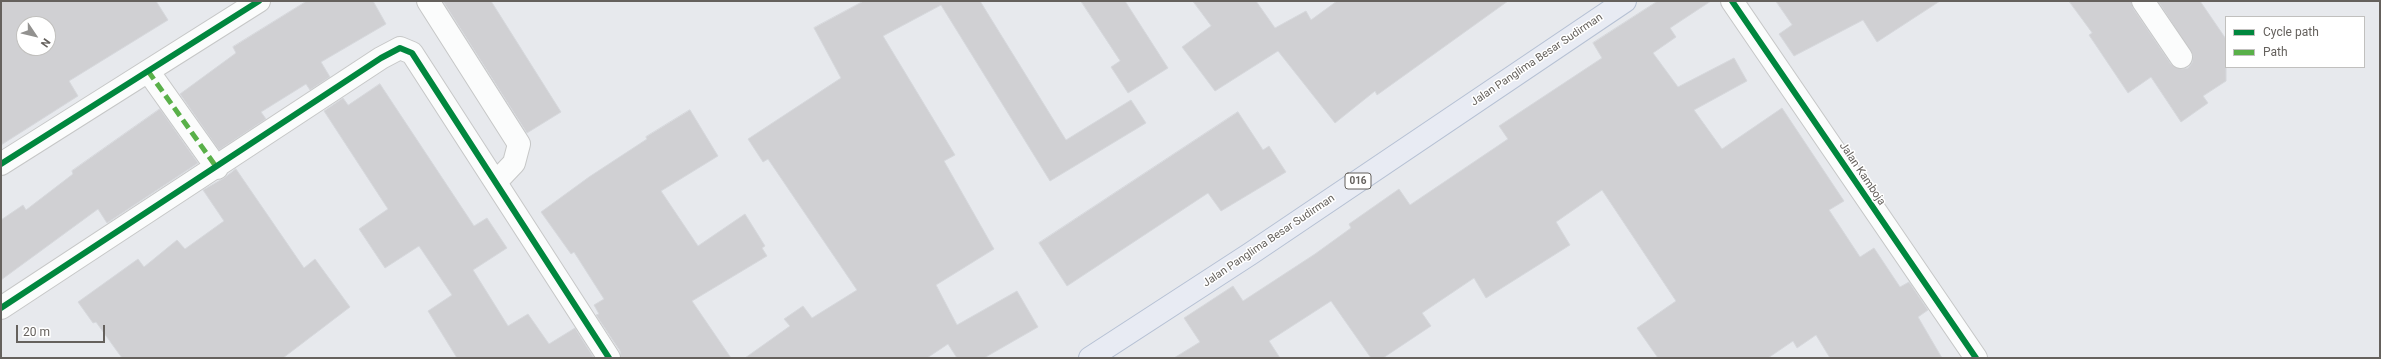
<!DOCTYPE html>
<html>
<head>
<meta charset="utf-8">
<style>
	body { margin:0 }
	#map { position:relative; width:2381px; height:359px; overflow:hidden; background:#e7e9ed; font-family:Roboto,sans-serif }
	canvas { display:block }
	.frame { position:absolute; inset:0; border:2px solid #65615d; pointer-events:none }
	.legend { position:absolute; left:2225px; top:16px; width:140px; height:52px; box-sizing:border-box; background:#fff; border:1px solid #c1c0be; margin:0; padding:5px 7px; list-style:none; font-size:12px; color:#65615d }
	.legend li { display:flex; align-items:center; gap:8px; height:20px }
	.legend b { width:20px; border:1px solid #c1c0be }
	.north { position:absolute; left:16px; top:16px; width:40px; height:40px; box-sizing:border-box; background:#fff; border:1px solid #c1c0be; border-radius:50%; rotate:125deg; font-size:11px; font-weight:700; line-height:16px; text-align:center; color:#65615d }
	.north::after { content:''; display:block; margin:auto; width:14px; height:18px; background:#92918f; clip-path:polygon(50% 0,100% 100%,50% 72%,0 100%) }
	.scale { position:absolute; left:16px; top:325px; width:89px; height:18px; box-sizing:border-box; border:2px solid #65615d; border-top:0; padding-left:5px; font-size:12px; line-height:14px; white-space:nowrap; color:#65615d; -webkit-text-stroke:3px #fff; paint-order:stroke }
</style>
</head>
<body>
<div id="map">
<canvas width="2381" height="359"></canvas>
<div class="frame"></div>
<ul class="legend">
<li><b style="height:5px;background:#00873e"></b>Cycle path</li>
<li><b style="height:5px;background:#59b049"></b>Path</li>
</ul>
<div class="north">N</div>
<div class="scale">20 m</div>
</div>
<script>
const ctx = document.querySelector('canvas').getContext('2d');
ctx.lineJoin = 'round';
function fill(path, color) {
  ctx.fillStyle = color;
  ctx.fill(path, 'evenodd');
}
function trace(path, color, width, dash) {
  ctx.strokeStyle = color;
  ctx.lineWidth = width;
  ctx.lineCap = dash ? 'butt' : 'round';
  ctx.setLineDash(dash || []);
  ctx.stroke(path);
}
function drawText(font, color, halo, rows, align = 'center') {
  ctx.font = font + ' Roboto,sans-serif';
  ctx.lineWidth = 3;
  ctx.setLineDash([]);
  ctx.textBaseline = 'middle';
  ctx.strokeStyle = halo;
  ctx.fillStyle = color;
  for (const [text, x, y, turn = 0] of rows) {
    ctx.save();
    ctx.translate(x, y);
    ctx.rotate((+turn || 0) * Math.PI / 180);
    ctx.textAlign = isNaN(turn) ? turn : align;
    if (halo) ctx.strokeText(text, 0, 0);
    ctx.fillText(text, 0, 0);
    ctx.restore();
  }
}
const building = new Path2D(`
	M1,1H156L168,20L69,81L78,96L1,145ZM24,24H48V48H24Z
	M307,1H373L386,24L321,62L330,77L310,90L306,84L261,112L266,119L219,150L180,94L236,53L233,47Z
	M443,1H491L561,112L527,133Z
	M864,1H980L1066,140L1131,100L1146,123L1050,181L941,5L883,36L955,155L944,161L994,249L936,285L957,325L1017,291L1038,327L984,358H957L948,344L927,358H745L790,326L784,319L803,306L812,318L857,290L768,159L763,162L748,139L841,78L814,28Z
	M1081,1H1125L1168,68L1128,93L1111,67L1120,61Z
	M1193,1H1256L1275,28L1306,11L1311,20L1337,1H1508L1377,95L1375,91L1335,123L1278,51L1215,91L1182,47L1211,26Z
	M1658,1H1711L1670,28L1676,37L1653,53L1678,87L1734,58L1747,81L1694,110L1722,149L1782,108L1844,201L1829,210L1860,257L1874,248L1900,287L1909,282L1928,310L1918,317L1942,358H1830L1816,335L1797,348L1793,341L1768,358H1658L1637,328L1676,301L1602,190L1556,222L1570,245L1486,298L1474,278L1422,313L1431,326L1383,358H1371L1331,301L1269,341L1280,358H1174L1200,342L1184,318L1233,286L1243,301L1315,254L1351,228L1349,224L1399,189L1410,205L1508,139L1499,126L1602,58L1593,43Z
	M1776,1H1940L1877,42L1863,20L1794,56L1779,34L1792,25Z
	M2069,1H2131L2133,8L2171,64L2182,69L2188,68L2192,63L2193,56L2158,1H2200L2226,39V81L2203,96L2208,103L2181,122L2151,77L2128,93L2089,35L2092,33Z
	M380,84L474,226L487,218L507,248L473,270L508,326L528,314L549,344L575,328L594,358H457L428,311L452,295L419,246L385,268L359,229L388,209L324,111L343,98L348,105Z
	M160,109L198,163L107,223L98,209L1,280V220L23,205L26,210L73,174L72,171Z
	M690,110L718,156L661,191L698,246L745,214L765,246L762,248L767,256L692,301L731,358H621L620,351L596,315L599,314L594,305L604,299L574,252L571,254L541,212L589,177L647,139L646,137Z
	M1238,112L1263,150L1269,146L1286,172L1221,211L1208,193L1067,286L1039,243Z
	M236,169L304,268L315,259L350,307L283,358H122L96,322L93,323L78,302L138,259L144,267L177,240L185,249L224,221L203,190L224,178Z`);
fill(building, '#d0d0d3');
trace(building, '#d6d8dc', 1);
const minor = new Path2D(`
	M428,1L519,144L514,163L496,182
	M1732,1L1976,358
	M2143,1L2181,57
	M148,71L217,168
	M1,164L259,1
	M1,308L381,58L400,48L412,53L609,358`);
const major = new Path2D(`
	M1090,358L1250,254L1625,1`);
trace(minor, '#c6c7c7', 24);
trace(major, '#b6c1d4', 24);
trace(minor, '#fbfcfc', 22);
trace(major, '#e8ebf3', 22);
trace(new Path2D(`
	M148,71L217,168`), '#59b049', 5, [10, 5]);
trace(new Path2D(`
	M1732,1L1976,358
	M1,164L259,1
	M1,308L381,58L400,48L412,53L609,358`), '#00873e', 6);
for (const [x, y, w] of [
	[1358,181,26]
]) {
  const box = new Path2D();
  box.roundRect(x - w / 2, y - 8, w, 16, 3);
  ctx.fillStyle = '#fff';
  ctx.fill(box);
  trace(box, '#65615d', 1);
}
drawText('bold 10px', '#65615d', null, [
	["016",1358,181]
]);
drawText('11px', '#65615d', '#fff', [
	["Jalan Panglima Besar Sudirman",1537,60,-34],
	["Jalan Kamboja",1862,174,56],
	["Jalan Panglima Besar Sudirman",1269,241,-34]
]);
</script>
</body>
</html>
